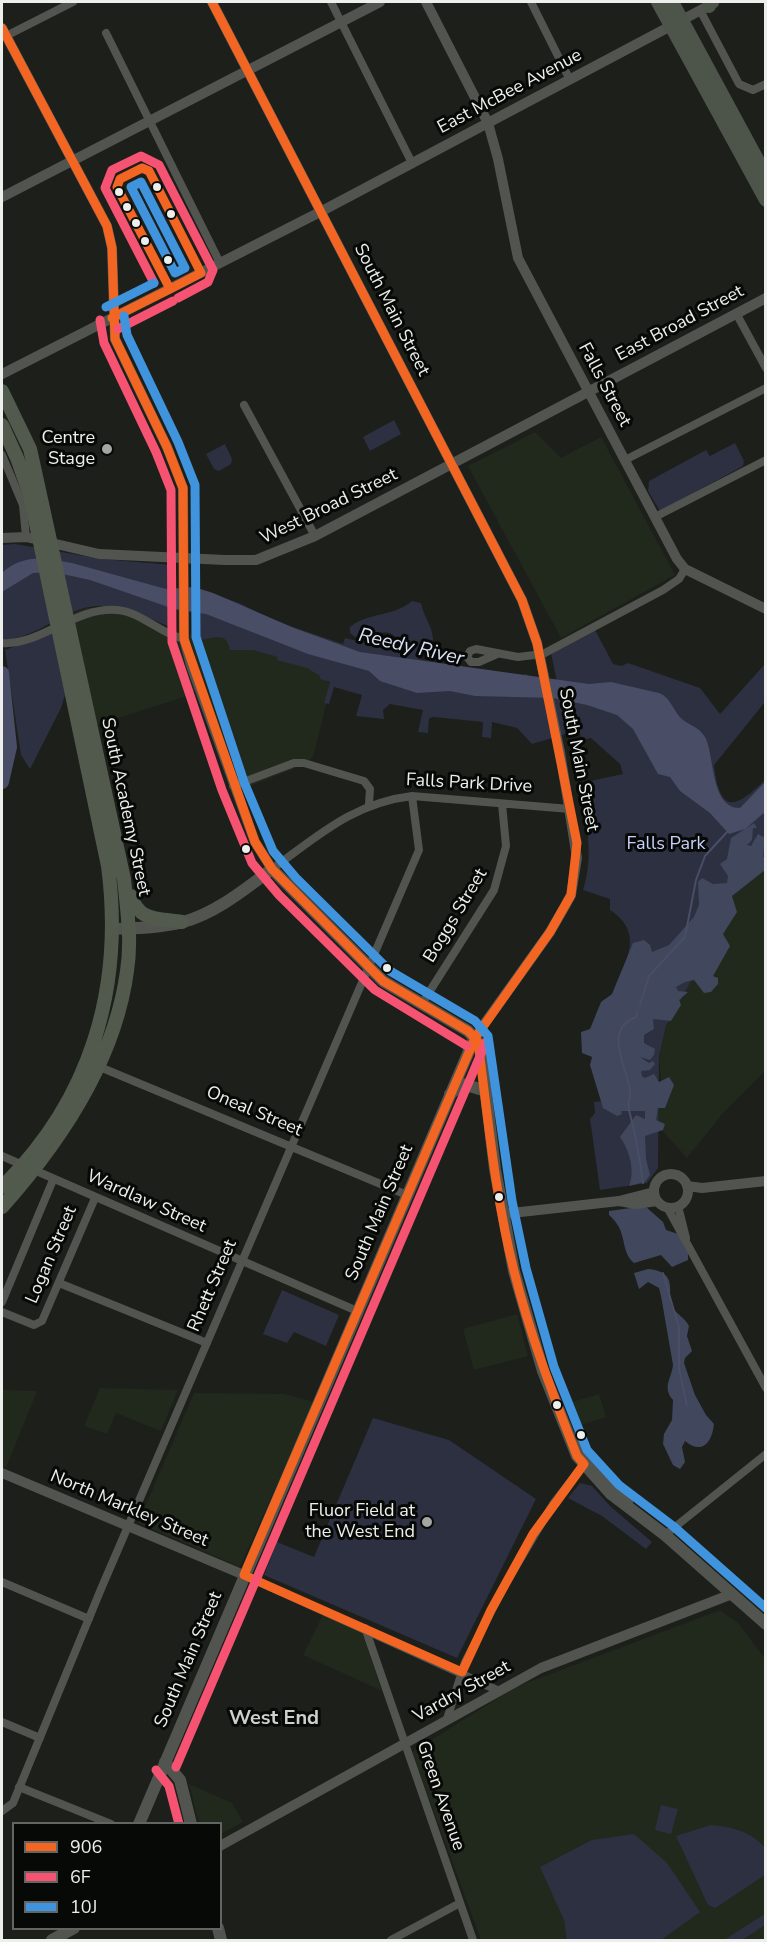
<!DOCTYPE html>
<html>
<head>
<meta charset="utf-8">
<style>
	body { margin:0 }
	#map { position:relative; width:767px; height:1942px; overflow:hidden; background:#1c1f1a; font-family:"Nunito Sans",sans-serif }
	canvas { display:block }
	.frame { position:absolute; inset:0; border:3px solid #ecefeb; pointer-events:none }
	.legend { position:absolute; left:12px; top:1822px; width:210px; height:108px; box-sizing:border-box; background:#070907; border:2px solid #636562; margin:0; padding:8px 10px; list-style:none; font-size:18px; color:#ecefeb }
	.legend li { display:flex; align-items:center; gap:12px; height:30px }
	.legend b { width:30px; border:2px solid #636562 }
</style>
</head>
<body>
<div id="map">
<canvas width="767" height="1942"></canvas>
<div class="frame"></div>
<ul class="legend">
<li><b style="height:8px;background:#f26522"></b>906</li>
<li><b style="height:8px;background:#f65372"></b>6F</li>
<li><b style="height:8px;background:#4094de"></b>10J</li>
</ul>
</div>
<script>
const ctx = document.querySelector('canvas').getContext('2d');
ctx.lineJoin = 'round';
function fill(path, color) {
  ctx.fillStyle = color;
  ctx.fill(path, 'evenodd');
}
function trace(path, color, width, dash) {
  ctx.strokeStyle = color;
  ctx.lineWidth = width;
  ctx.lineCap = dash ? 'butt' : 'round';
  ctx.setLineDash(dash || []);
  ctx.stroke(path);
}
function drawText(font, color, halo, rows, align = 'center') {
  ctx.font = font + ' "Nunito Sans",sans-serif';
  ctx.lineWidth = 6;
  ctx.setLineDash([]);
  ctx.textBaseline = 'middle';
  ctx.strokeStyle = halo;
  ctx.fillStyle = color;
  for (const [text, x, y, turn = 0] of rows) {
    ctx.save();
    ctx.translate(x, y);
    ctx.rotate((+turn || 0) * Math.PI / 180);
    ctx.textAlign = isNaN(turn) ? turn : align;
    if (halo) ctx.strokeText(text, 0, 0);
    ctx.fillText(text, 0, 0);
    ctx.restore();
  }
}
fill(new Path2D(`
	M535,432L561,458L601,437L675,575L561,638L468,466Z
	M119,607L184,634L215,635L314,668L331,685L313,757L301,766L242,789L205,707L200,688L184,697L87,728L63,617L85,608Z
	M765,867V1071L724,1112L687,1158L657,1125L661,1081L659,1056L666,1026L712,934L727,893Z
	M517,1314L528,1356L474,1370L463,1329Z
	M100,1388L178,1390L161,1431L116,1413L107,1434L84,1426Z
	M2,1390L37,1391L6,1468L2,1466Z
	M194,1393L284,1394L314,1402L240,1567L138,1523Z
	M599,1394L606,1417L577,1426L569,1403Z
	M720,1610L739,1624L765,1659V1940H481L412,1752L516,1687Z
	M323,1615L362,1633L382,1691L303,1655Z
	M189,1784L232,1803L243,1822L221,1834L220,1824L199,1823Z`), '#21291d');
fill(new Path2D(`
	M394,420L401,434L370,451L363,437Z
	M735,443L744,461L743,466L660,511L648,491L649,481L706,450L710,456Z
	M225,444L232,459L231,464L219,471L214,469L206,454Z
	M15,544L102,559L172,565L173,628C145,617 115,600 84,608C59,615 27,642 2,639V545Z
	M197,588L239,603L275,621L343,644L345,638L390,649L395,648L399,641C387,623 371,640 355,637L350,633V627C368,612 394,617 412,601L421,603C424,618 434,628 433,642L421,641L418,659L517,676L527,674L528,677L557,682L551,653L594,628L613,664L621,666L628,663L700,688L720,714L765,664V702L714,765C720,816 736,808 765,780V862L722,897L701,963L666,1026L659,1056L658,1168L647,1183L600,1190L590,1119L595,1113L594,1102L603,1101L616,984C630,956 641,930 610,910V899L583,890C595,854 585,819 581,783L623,774L620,764L591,738L582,740L579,730L532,744L517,728L492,722L491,738L482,737L483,722L434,717L429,718L428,733L418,732L423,710L390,704L383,710L384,719L356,716L362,695L334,687L329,704L324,703L330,682L320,679V676L307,668L277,660L278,657L253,650H230C226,628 210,642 196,639Z
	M52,632L65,695L61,708L30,769L21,755L5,650Z
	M282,1290L339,1315L326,1346L294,1332L287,1343L263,1334Z
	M373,1418L449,1440L536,1499L457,1658L264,1575L277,1542L314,1557Z
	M580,1483L592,1486L610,1506L652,1542L646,1549L602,1516L568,1498Z
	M661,1805L678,1809L671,1834L655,1830Z
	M711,1825C732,1827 751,1831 766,1849L765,1875L715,1908L708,1905L676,1836Z
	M634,1834L667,1863L700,1912L661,1940H567L564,1920L540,1867L592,1840Z
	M765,1914V1925L742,1940H724Z`), '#2c3041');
fill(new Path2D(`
	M754,823L757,828H753L752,840L747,845L751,846L758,834L765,838L763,857H765V870L732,896L737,912L723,934L730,946L713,976L718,978V984L711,992L704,993L694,980L685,982L676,987L678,991L688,992L679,1000L681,1005L671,1021L653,1019L654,1029L644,1035V1043L655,1049L654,1055L650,1060L640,1057L649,1063L653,1061L655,1064L650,1070L641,1071L642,1076L645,1078L654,1074L659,1082L669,1077L674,1085L665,1108H658L656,1120L665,1124L663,1130L645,1136L646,1159L650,1175L645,1182L629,1186C635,1171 630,1151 620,1137L636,1115L645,1119V1111H621L622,1114L617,1116L603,1108L590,1065L592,1057L582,1053L581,1032L590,1029L601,1002L612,994L633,943L644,940L650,945L652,952L669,945L694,917L699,905L698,882L702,878L713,884L727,883L728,876L720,864L727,859L731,838Z
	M645,1206L663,1222L666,1230L678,1234L688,1253V1260L672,1267L661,1255L634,1263C619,1250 629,1232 609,1215V1211Z
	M648,1269C681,1272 665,1294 673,1308C678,1315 685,1318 689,1326L687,1336L692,1351L685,1358L684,1363L695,1395L706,1415L714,1424C712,1443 702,1455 685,1441L682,1447L685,1462L680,1469L673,1465L663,1444L664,1434L672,1420L673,1400C662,1387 671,1380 673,1365L661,1296L659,1288L648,1282L639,1289L634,1273Z`), '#41475d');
fill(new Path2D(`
	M44,558L72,563L166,589L194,587L213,593L294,628L360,652L589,684L611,682L659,693C671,697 674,713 683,720C691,726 699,727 705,737C715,755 710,808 740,808L765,782V812L745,829L729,834L710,813L680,791L670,777L658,774L633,729L617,715L587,705L553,698L475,696L450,691L417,693L380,681L369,671L308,654L206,614L174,609L90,580L53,572L33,573L2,592V573C15,561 26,559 44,558Z`), '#494d66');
trace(new Path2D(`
	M640,1005L649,976L685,937L696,880L705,856L728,831
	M637,1013L636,1017C601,1030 629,1071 630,1091C631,1098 627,1104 629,1110C635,1133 640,1159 643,1183
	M663,1273L679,1328V1368L687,1406`), '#494d66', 2);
trace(new Path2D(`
	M2,673L10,747L2,782`), '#494d66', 14);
trace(new Path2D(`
	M331,2L412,163
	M531,2L570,80
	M700,10L739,84L753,90L766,84
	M106,33L220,263
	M6,36L73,2
	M736,313L766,368
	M244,405L315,536
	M2,455L23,505L26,537
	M625,460L766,388
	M655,517L766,460
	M2,643C40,646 76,606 117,610C142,612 160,634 184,639
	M497,654L479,662H471L467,657L470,651L476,649L518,657L543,654L663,590L679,579L685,569
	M233,786L294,763H304L364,781L370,789L369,804
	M272,869C318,836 353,803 412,796L570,809
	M421,1005L494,890L506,846L502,804
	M95,1065L407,1195
	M2,1156L357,1311
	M678,1206L686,1238
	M667,1207L766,1388
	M59,1283L207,1343
	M2,1302L53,1180
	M2,1312L34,1325L42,1321L95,1198
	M665,1535L766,1454
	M244,1575L497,1690
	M2,1582L89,1619
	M365,1628L473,1940
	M447,1719L465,1662L505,1585L553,1504L584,1464
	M2,1722L40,1738
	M19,1787L111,1824
	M2,1811L13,1803L101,1589L419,850L412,796
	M391,1940L460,1903`), '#525450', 8);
trace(new Path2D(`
	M212,2L522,600L537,643L560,752L577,858L571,895L565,906L550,932L475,1037
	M426,2L488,123L498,159L518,258L677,559L685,569L766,609
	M2,28L107,226L112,248L115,339L167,447L183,488L184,639L191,665L255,842L272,869
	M2,197L380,2
	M2,374L320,212L714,3
	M2,538L26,537L99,554L225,560H256L315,536L766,298
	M654 1191a17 17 0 1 1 34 0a17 17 0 1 1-34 0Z
	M687,1186L702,1188L766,1181
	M619,1201L654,1192
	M503,1214L619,1201L636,1204L657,1201
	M2,1473L244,1575
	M220,1846L541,1668L732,1594`), '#525450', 10);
trace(new Path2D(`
	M113,929C137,928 160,928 183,922C216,913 245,889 272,869L383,981L468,1031L478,1042L481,1052L495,1169L514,1271L543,1371L577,1456L611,1494L665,1535L766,1624
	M450,1094L463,1084L486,1091
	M572,1438L618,1488L627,1502
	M165,1762L180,1780L191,1824
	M139,1824L475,1037
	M218,1928L221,1940
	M52,1940L74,1928`), '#525450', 12);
trace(new Path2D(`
	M658,2L766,200
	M672,2L766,176
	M709,6L710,2`), '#4d5449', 14);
trace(new Path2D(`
	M2,391L30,449L34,467L124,879C127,909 132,940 127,971C115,1061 61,1141 2,1207
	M2,425L17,458L30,495L108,866C124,988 91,1100 2,1187
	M131,896C139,922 159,918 182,922`), '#515a4c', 14);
trace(new Path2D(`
	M212,2L522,600L537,643L577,843L571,895L550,932L475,1038
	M2,28L107,226L112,248L115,339L167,447L183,488L184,639L255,842L272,869L383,981L468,1031L475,1038
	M142,168L149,171L201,273L170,289L117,187L120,179Z
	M112,318L170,289
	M475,1038L478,1042C488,1118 495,1196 514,1271C530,1335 553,1395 577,1456L584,1464L533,1534L491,1610L462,1672L244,1575Z`), '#f26522', 9);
trace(new Path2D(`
	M154,283L105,188L112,170L141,156L159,165L213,270L208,282L178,298
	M100,320L104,343L156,452L171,490L172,642L222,790L252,863L279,895L375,990L467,1046
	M118,329L173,301
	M176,1767L486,1042
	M156,1770L169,1786L179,1824`), '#f65372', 9);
trace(new Path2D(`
	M141,182L185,268L175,273L131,187Z
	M106,307L154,283
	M124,316L127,335L178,442L195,485L196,637L244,782L273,851L296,878L390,971L475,1021L488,1036L512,1201L526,1268L554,1367L587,1450L619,1485L673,1526L766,1608`), '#4094de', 9);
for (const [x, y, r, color] of [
	[157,187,5,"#ecefeb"],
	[119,192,5,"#ecefeb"],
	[127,207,5,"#ecefeb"],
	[171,214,5,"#ecefeb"],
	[136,223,5,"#ecefeb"],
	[145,241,5,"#ecefeb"],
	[168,260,5,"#ecefeb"],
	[107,449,6,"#a3a6a2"],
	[246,849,5,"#ecefeb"],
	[387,968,5,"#ecefeb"],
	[499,1197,5,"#ecefeb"],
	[557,1405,5,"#ecefeb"],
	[581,1435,5,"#ecefeb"],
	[427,1522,6,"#a3a6a2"]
]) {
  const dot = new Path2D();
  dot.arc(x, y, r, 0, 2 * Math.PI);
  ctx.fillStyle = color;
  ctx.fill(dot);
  trace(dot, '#070907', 2);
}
drawText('18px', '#ecefeb', '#070907', [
	["East McBee Avenue",510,92,-28],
	["South Main Street",391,310,63],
	["East Broad Street",680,324,-28],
	["Falls Street",604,385,62],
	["West Broad Street",329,507,-26],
	["South Main Street",578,760,79],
	["Falls Park Drive",469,784,3],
	["South Academy Street",125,807,78],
	["Boggs Street",456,916,-59],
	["Oneal Street",254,1112,23],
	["Wardlaw Street",146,1202,24],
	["South Main Street",380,1213,-67],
	["Logan Street",52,1255,-67],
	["Rhett Street",213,1286,-67],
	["North Markley Street",129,1509,23],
	["South Main Street",189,1660,-67],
	["Vardry Street",462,1692,-29],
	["Green Avenue",440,1796,71]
]);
drawText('18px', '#ecefeb', '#070907', [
	["Centre",95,439],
	["Stage",95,460],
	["Fluor Field at",415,1512],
	["the West End",415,1533]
], 'right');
drawText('18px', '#c8d1fc', '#070907', [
	["Falls Park",666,845]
]);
drawText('italic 20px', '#dadff5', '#070907', [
	["Reedy River",411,648,13]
]);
drawText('bold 20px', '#ccd2c9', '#070907', [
	["West End",274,1719]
]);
</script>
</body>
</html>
